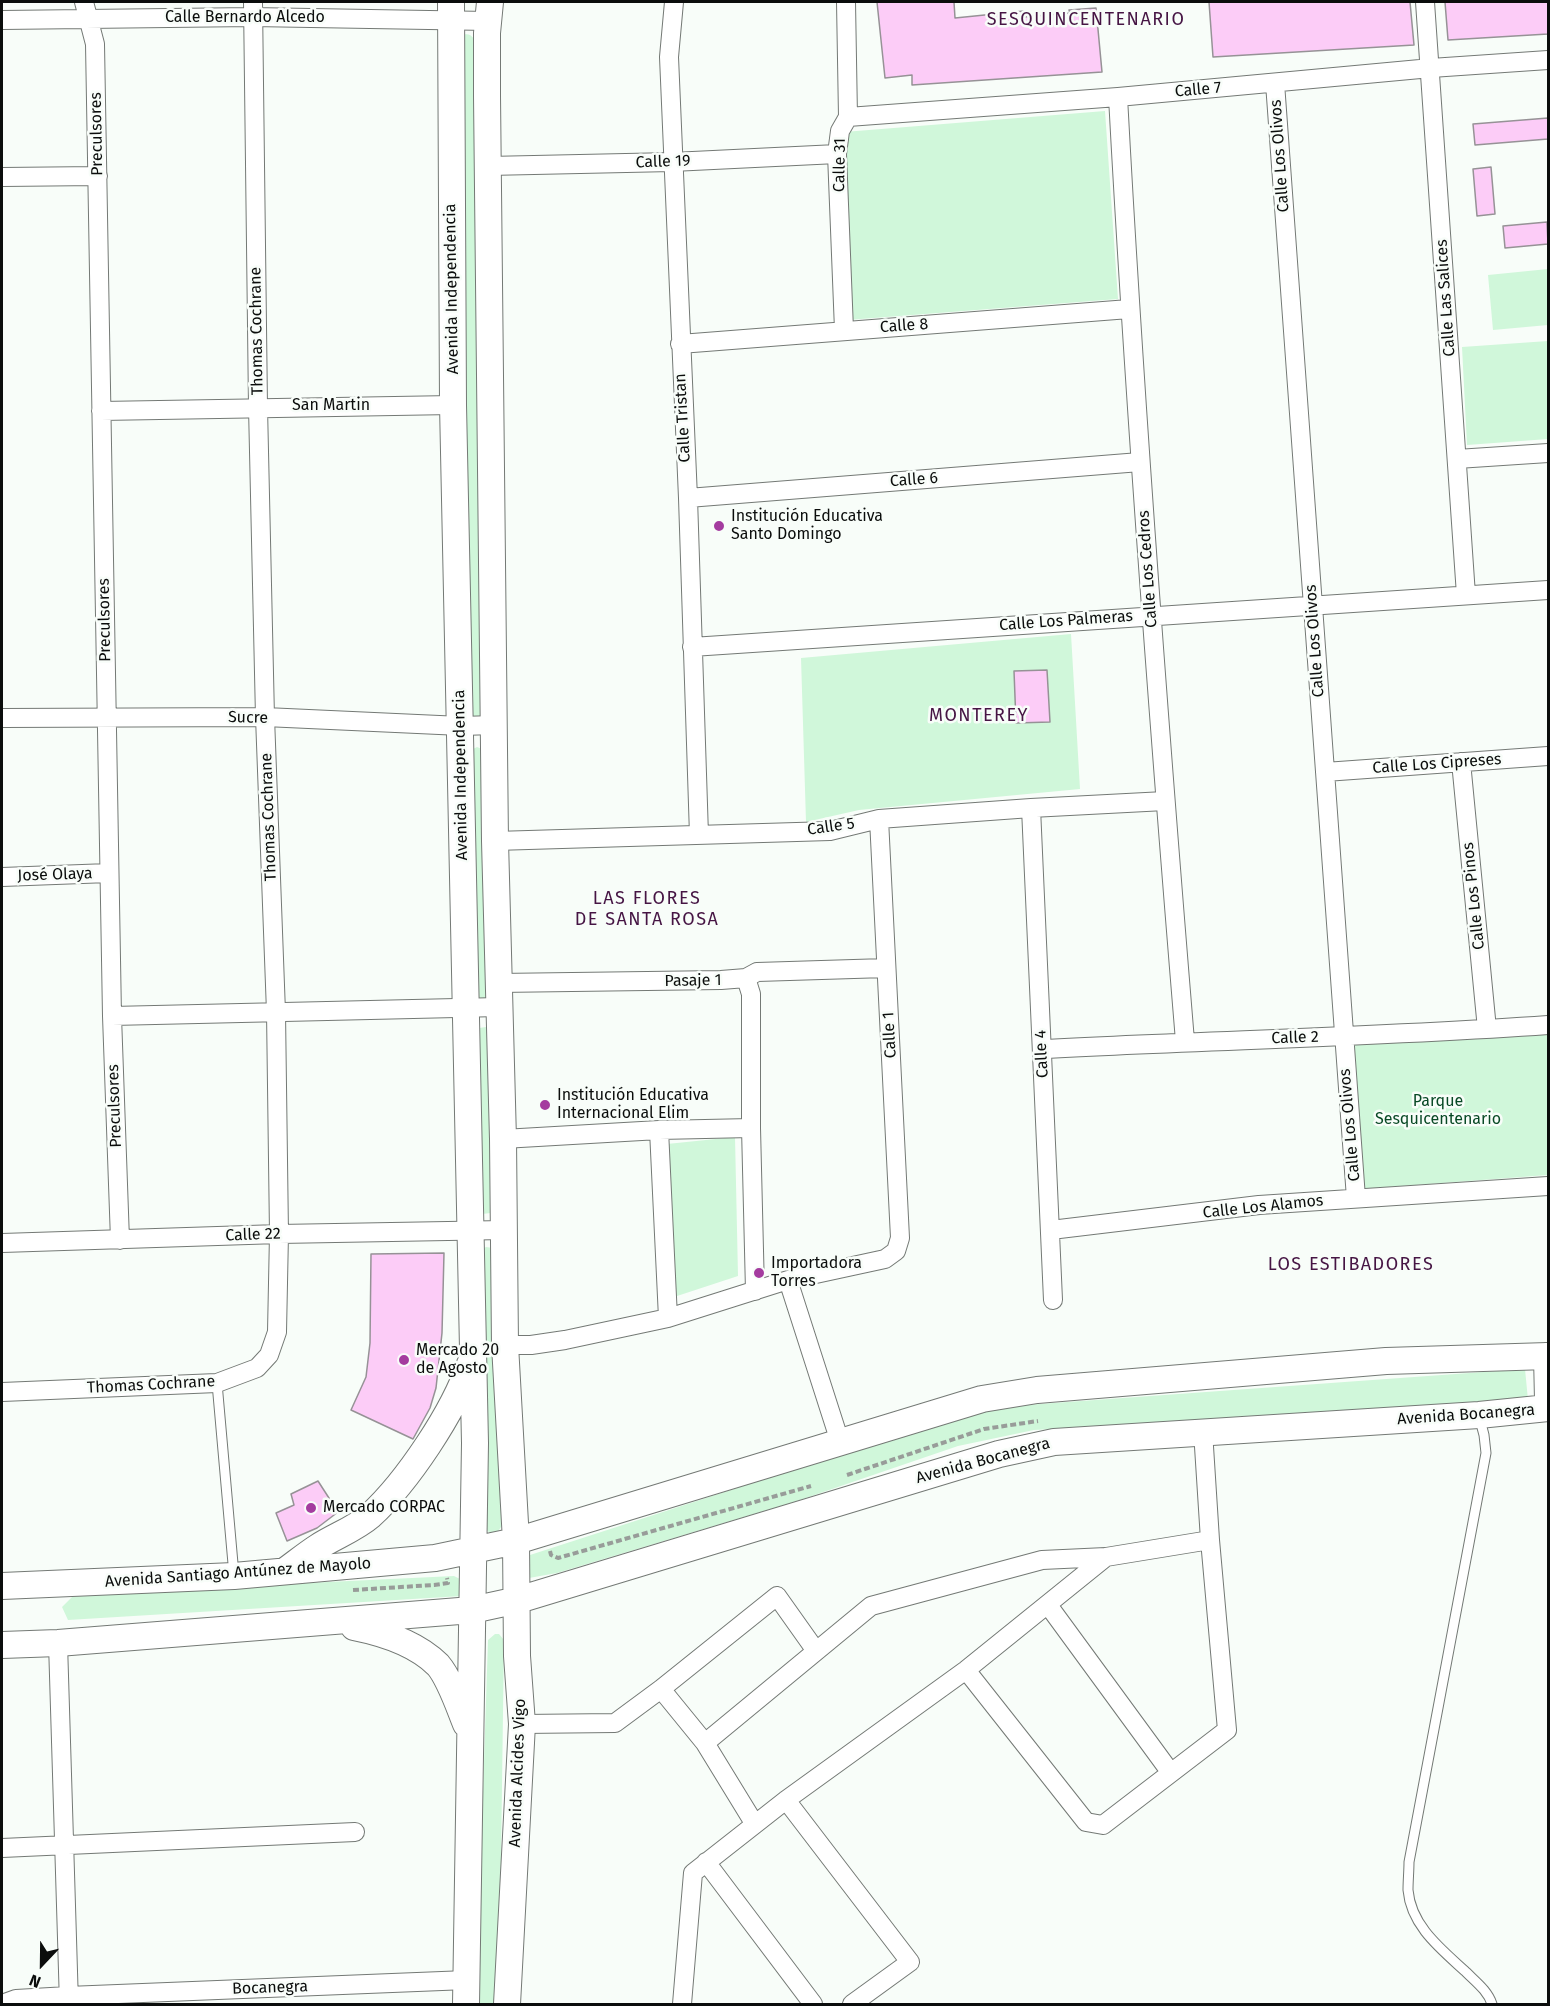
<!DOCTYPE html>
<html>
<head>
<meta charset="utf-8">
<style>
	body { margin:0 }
	#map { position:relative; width:1550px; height:2006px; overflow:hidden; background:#f8fdf9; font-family:"Fira Sans",sans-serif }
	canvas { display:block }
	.frame { position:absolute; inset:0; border:3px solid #0b0d0c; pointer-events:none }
	.north { position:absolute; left:12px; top:1934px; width:60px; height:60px; -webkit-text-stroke:4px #f8fdf9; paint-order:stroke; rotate:202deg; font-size:16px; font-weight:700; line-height:24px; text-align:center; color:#0b0d0c }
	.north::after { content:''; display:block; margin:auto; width:21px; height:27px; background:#0b0d0c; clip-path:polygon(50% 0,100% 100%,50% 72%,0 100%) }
</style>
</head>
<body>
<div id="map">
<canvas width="1550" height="2006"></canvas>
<div class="frame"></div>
<div class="north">N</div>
</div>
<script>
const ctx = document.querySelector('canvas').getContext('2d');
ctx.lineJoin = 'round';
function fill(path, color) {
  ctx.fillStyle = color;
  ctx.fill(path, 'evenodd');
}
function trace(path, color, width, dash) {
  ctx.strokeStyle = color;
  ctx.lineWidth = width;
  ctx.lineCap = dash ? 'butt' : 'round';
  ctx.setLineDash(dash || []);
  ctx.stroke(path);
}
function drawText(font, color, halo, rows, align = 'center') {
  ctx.font = font + ' "Fira Sans",sans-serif';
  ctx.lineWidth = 5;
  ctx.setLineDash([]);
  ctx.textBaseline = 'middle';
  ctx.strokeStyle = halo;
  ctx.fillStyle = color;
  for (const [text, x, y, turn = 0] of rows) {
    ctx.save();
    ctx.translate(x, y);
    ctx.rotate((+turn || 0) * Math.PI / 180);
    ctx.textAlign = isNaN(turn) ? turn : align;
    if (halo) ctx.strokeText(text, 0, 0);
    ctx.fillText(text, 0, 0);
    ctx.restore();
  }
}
fill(new Path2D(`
	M464,34C471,34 474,37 476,44L484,718L469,720L460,37Z
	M1105,111L1118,299L848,320L844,132Z
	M1548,269V325L1493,330L1488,275Z
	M1548,341V439L1467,445L1462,347Z
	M1071,634L1080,789L859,810L806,822L801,658Z
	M477,747L482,749L488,1000H476L471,750Z
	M486,1027L492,1034L494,1211L491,1213L482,1214L479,1028Z
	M1548,1032V1175L1363,1189L1353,1045Z
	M735,1137L738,1276L674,1297L667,1144Z
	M486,1247L493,1248L503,1524L497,1533H490L483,1527L482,1249Z
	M1525,1369L1528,1400L1034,1430L958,1446L794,1502L557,1573L529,1578L523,1569L530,1555L984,1408Z
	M454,1576L462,1580V1596L68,1620L62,1607L75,1594Z
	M495,1634H499L504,1640L499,2004H476L488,1640Z`), '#d0f7da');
const building = new Path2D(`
	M877,2H954L955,18L1024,11V17L1070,13L1069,10L1096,8L1102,72L912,85V75L885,78Z
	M1209,2H1410L1414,45L1213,57Z
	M1445,2H1548V34L1448,40Z
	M1548,118V139L1475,145L1473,124Z
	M1491,167L1495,214L1477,216L1473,169Z
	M1547,222L1548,244L1505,248L1503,226Z
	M1047,670L1050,722L1016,723L1014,671Z
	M444,1253L442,1333L436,1388L430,1408L413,1439L351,1410L366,1377L370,1343L371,1254Z
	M318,1481L338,1512L317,1528L287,1541L276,1513L294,1505L291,1494Z`);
fill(building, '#fcccf7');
trace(building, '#969296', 1.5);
const lane = new Path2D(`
	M217,1383L234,1575
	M1479,1416L1484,1435L1486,1453L1409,1862C1409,1871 1408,1881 1408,1890C1411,1926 1441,1949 1466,1972C1476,1982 1488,1991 1492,2004`);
const street = new Path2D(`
	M84,2L95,44L112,1016L120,1240
	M674,2L669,57L688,498L699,835
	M1425,2L1466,595
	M2,20L252,17L488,21
	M1275,83L1356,1198
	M1118,97C1135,412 1159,727 1185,1041
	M848,117L1118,97L1431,68L1548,60
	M488,166L672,162L837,154
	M2,177L98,176
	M844,330L837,154L840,131L848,117L846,2
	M680,344L1129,309
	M101,411L453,405
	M1457,459L1548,453
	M688,498L1140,462
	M692,647L1548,590
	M2,718L265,717L461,726L495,725
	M1461,762L1487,1029
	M1325,772L1548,756
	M1031,808L1053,1300
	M495,841L830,831L879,819L1031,808L1165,801
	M2,877L109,873
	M746,978L751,994V1128L755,1291
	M498,983L721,980L746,978L757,972L886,968
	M112,1016L499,1007
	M1042,1049C1211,1040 1380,1037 1548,1025
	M659,1130L668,1318
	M503,1139L659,1130L751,1128
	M1051,1230L1259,1205L1548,1186
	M2,1243L279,1234L504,1230
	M788,1280L840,1442
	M505,1345H531L565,1340L668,1318L788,1280L885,1259L896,1251L900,1238L879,819
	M2,1392L217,1383L257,1368L269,1355L277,1332L279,1234L276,1012L265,717L258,407L253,2
	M1048,1605L1171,1773
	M58,1643L69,2004
	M966,1670L1086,1822L1103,1825L1227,1730L1210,1540L1203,1431
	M661,1689L705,1743L754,1823
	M522,1724L615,1723L661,1689L777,1596L816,1651
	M705,1743L871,1606L1042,1560L1106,1557
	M786,1800L910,1962L852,2004
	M2,1848L355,1832
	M706,1862L813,2004
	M2,2004L16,1999L68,1996L467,1980
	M682,2004L693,1873L786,1800L966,1670L1106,1557L1210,1540`);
const secondary = new Path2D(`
	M451,2L453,405L475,1443L466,2004
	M490,2L487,33V96L495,841L503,1139L505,1345L516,1541L517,1656L522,1724L507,2004
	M1547,1356L1548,1400
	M285,1571C296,1563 307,1554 318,1547C335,1536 355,1529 370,1516C407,1482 454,1412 470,1364
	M2,1586L234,1576L435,1558L516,1541L982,1399L1037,1390L1386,1361L1548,1356
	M354,1627C384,1633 416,1643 438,1665C450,1679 459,1707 466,1724
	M2,1645L58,1643L472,1610L518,1600L999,1454L1054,1442L1479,1415L1548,1408`);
trace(lane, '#747975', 11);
trace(street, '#747975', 20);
trace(secondary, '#747975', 28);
trace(new Path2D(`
	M847,1475L984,1429L1038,1421
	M550,1551L551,1555L558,1558L811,1486
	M353,1590L434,1585L448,1583L447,1578`), '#989c99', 4, [6, 3]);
trace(lane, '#fff', 9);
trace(street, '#fff', 18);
trace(secondary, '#fff', 26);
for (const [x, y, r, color] of [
	[719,526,6,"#a43c9f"],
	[545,1105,6,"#a43c9f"],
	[759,1273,6,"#a43c9f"],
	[404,1360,6,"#a43c9f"],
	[311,1508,6,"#a43c9f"]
]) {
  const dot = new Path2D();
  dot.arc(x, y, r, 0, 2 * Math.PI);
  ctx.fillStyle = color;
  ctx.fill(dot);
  trace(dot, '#f8fdf9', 2);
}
drawText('16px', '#0b0d0c', '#f8fdf9', [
	["Calle Bernardo Alcedo",245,18],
	["Calle 7",1198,90,-5],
	["Preculsores",97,134,-91],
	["Calle Los Olivos",1280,156,-94],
	["Calle 19",663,162,-2],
	["Calle 31",840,165,-89],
	["Avenida Independencia",452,289,-91],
	["Calle Las Salices",1446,298,-94],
	["Calle 8",904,326,-4],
	["Thomas Cochrane",257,331,-91],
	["San Martin",331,406],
	["Calle Tristan",683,418,-93],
	["Calle 6",914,480,-4],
	["Calle Los Cedros",1148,569,-94],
	["Preculsores",105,620,-91],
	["Calle Los Palmeras",1066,621,-4],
	["Calle Los Olivos",1315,641,-94],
	["Sucre",248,718,1],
	["Calle Los Cipreses",1437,764,-4],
	["Avenida Independencia",461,775,-91],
	["Thomas Cochrane",269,817,-92],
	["Calle 5",831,827,-8],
	["José Olaya",55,875,-2],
	["Calle Los Pinos",1474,896,-96],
	["Pasaje 1",693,981,-1],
	["Calle 1",890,1035,-93],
	["Calle 2",1295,1038,-2],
	["Calle 4",1042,1054,-93],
	["Preculsores",115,1106,-92],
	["Calle Los Olivos",1350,1125,-95],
	["Calle Los Alamos",1263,1207,-6],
	["Calle 22",253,1235,-2],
	["Thomas Cochrane",151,1385,-3],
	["Avenida Bocanegra",1466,1415,-4],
	["Avenida Bocanegra",983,1461,-15],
	["Avenida Santiago Antúnez de Mayolo",238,1573,-4],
	["Avenida Alcides Vigo",518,1773,-88],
	["Bocanegra",270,1988,-2]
]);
drawText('16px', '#0b0d0c', '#f8fdf9', [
	["Institución Educativa",731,517],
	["Santo Domingo",731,535],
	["Institución Educativa",557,1096],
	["Internacional Elim",557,1114],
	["Importadora",771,1264],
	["Torres",771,1282],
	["Mercado 20",416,1351],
	["de Agosto",416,1369],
	["Mercado CORPAC",323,1508]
], 'left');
drawText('16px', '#084925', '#f8fdf9', [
	["Parque",1438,1102],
	["Sesquicentenario",1438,1120]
]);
ctx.letterSpacing = '1.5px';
drawText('18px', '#461544', '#f8fdf9', [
	["SESQUINCENTENARIO",1086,20],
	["MONTEREY",979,716],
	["LAS FLORES",647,899],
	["DE SANTA ROSA",647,920],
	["LOS ESTIBADORES",1351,1265]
]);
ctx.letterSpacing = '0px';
</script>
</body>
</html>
